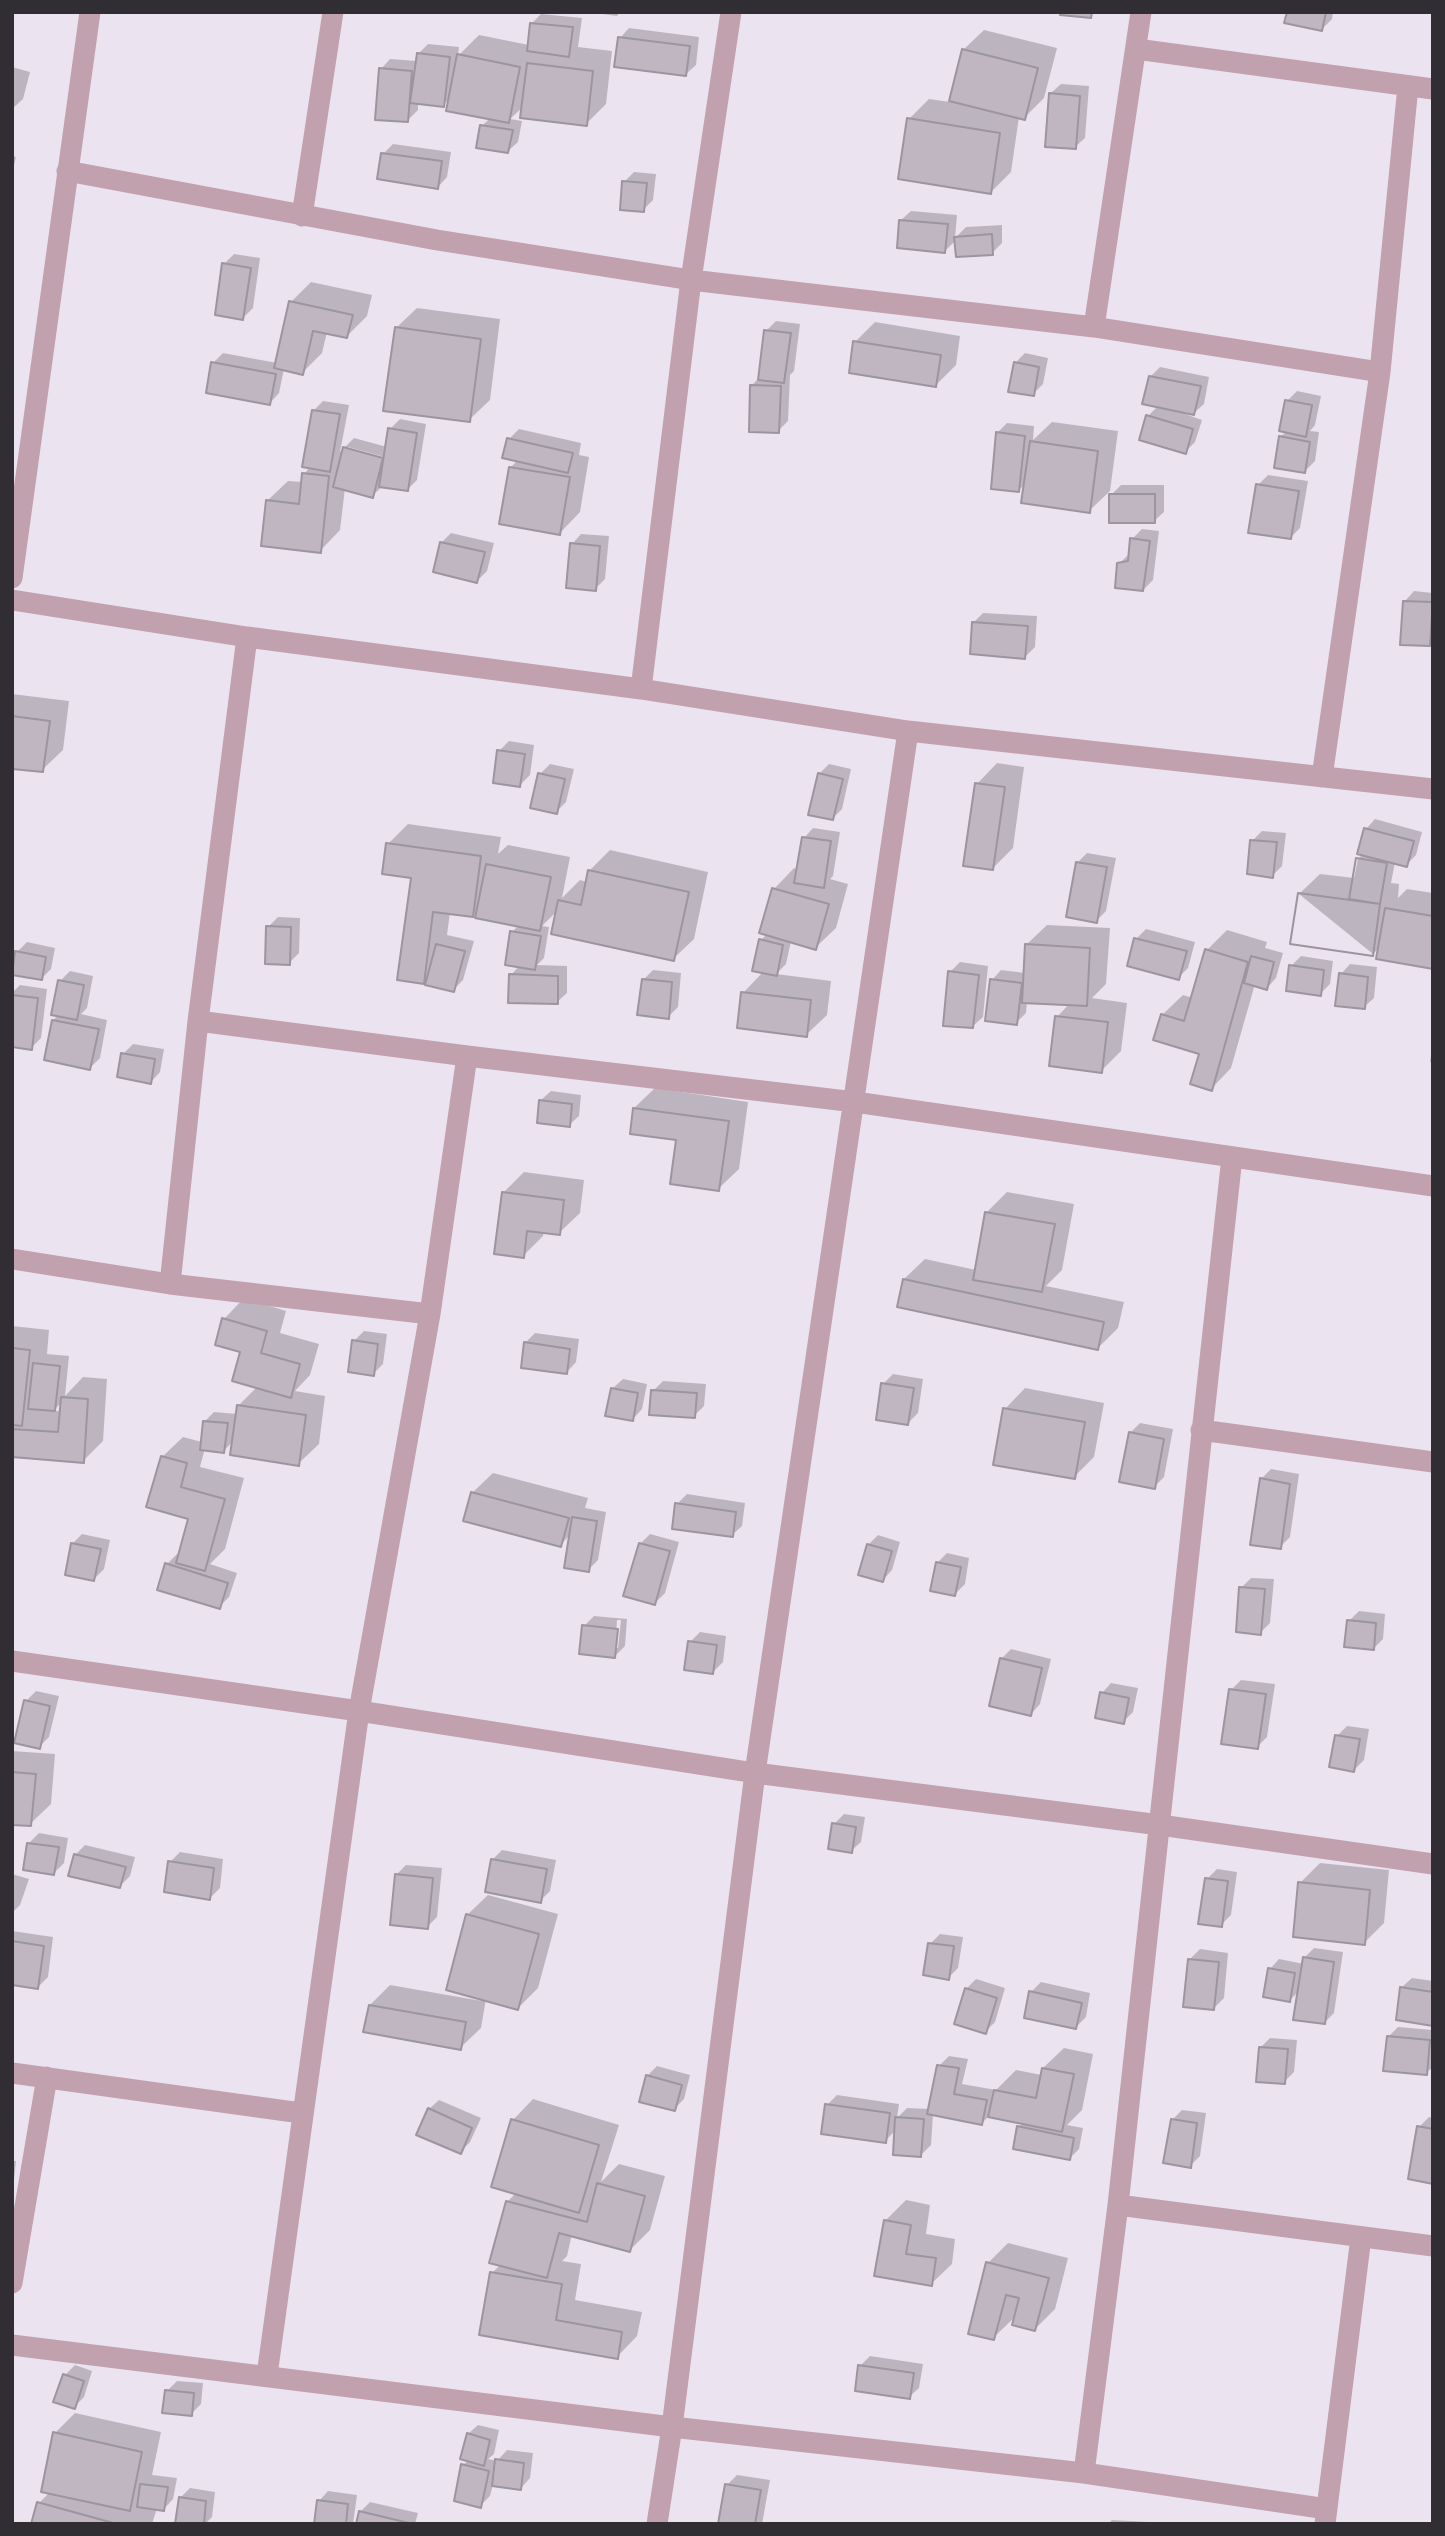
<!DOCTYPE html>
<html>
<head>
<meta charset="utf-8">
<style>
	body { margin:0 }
	#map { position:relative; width:1445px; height:2536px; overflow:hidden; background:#ece3f0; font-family:Barlow,sans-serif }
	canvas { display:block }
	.frame { position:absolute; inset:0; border:14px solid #312e33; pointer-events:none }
</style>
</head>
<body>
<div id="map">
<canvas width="1445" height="2536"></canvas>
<div class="frame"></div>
</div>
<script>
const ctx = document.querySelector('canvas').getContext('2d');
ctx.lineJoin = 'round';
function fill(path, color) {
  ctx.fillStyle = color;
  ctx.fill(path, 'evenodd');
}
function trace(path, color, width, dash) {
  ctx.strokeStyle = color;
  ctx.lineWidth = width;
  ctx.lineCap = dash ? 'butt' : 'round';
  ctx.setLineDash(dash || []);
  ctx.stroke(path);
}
fill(new Path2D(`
	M588,12H620L617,16Z
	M1288,12H1333L1332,19L1322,29Z
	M541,14L582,18L578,47L612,51L606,104L586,124L524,106L510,119L522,121L518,142L508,151L482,126L490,118L450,98L443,105L418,102V110L408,120L381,69L390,59L417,61L418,54L428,44L459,47L458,56L479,35L529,45L531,24Z
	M629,28L699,37L696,65L686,74L620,38Z
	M984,30L1057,48L1044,98L1024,118L1019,117L1011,172L990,193L909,119L929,99L950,102L963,50Z
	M12,67L30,72L23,99L12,109Z
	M1061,84L1089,86L1085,138L1075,147L1051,93Z
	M393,144L451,152L447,177L438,187L383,154Z
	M12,156L16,157L12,173Z
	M634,172L656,174L653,200L643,210L624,182Z
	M911,211L957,215L955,238L966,227L1002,225V243L992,253L956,240L945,251L901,220Z
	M234,254L260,258L253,308L243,318L224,264Z
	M311,282L372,295L367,316L347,336L327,332L322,353L302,373L284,369L279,393L270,403L213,363L223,353L277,363L291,302Z
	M417,308L500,319L490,400L469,420L396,328Z
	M776,321L800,324L794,371L790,375L788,421L778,431L752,385L760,377L766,331Z
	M875,322L960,336L956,365L936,385L855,342Z
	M1025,353L1048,358L1043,384L1033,394L1015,363Z
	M1160,367L1209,377L1204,404L1194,413L1185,412V414L1202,420L1195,442L1185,452L1148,416L1158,406L1150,377Z
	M1297,391L1321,396L1315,425L1310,431L1319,432L1315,461L1305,471L1280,437L1287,431V401Z
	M323,401L349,405L340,452L354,438L387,447L390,429L400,419L426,424L417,480L407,490L383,486L372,496L345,488L340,530L320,551L267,501L288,481L303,482L304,474L310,467L313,411ZM348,447L392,459V462L348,450Z
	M1052,422L1118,431L1110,491L1089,511L1025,484L1019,490L997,433L1007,423L1034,426L1033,440Z
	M519,429L581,443L579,455L589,457L580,512L560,533L510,468L518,460L509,439Z
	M1268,475L1308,481L1300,528L1290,538L1258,485Z
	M1121,485H1164V512L1154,521L1111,495Z
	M1142,529L1159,531L1153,580L1143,590L1119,564L1129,554L1132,539Z
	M451,533L494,543L487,571L477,581L441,543Z
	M581,534L609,536L605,579L595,589L572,544Z
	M1414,591L1433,593V641L1430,644L1405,601Z
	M983,613L1037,616L1035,647L1025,657L973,623Z
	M12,694L69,701L63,750L42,770L12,767Z
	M509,741L534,745L530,775L520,785L499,751Z
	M997,763L1024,767L1013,848L993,868L977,784Z
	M550,764L574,769L566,802L556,812L540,774Z
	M829,764L851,769L842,809L832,819L819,774Z
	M1375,819L1422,832L1416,855L1406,865L1395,862L1391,883L1399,884L1398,898L1407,889L1433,893V968L1380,947L1373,954L1299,894L1320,874L1354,878L1358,859L1363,854L1366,829Z
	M408,824L501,837L498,854L508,845L570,857L562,898L580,880L587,882L590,870L610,850L708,872L694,939L673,959L557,911L542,926L549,927L544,958L537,965L567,966V993L557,1002L511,975L520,965L512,932L519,925L479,909L473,915L450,912L447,935L474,941L463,980L453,990L429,976L423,982L413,876L388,844Z
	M813,828L840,832L833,876L830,879L848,884L836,928L815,948L791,941L786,964L776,974L831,981L827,1015L806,1035L743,993L764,971L761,940L767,934L774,889L794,868L798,870L804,838Z
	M1262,831L1286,833L1282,866L1272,876L1252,841Z
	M1087,853L1116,858L1106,911L1096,921L1077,863Z
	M278,917L300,918L299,953L289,963L268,927Z
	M1047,925L1110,928L1106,984L1092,998L1127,1003L1121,1051L1101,1071L1057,1017L1070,1003L1027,1001L1026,1013L1016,1023L992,980L1001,970L1025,973L1026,945Z
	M1146,929L1195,942L1188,968L1178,978L1136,939Z
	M1227,930L1267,942L1265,948L1283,953L1276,978L1267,988L1255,984L1231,1068L1211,1089L1202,1053L1162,1015L1183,995L1193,998L1207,950Z
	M27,942L55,948L51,969L41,979L17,952Z
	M1301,956L1333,961L1330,984L1320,994L1291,966Z
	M960,962L988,966L983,1017L973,1026L950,972Z
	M1350,964L1377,967L1374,998L1364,1007L1341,974Z
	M653,970L681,973L678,1007L668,1017L643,980Z
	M70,971L93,976L87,1008L81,1014L107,1020L100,1058L90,1068L53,1020L59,1015L60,981Z
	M20,985L47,989L41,1038L31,1048L12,1045V993Z
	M1433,1043V1062H1430Z
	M133,1044L164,1049L160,1072L151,1082L123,1054Z
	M655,1088L748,1102L739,1169L718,1189L678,1139L634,1108Z
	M551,1091L581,1095L579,1116L569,1125L541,1100Z
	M524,1172L584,1180L580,1213L559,1233L544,1231L543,1236L523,1256L504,1192Z
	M1007,1192L1074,1204L1062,1270L1046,1286L1124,1302L1118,1328L1098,1348L904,1279L925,1259L976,1270L986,1213Z
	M244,1298L286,1311L280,1333L319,1344L310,1375L295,1391L325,1396L319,1444L298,1464L233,1441L224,1451L205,1448L200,1467L244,1478L225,1549L210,1564L237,1573L229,1597L219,1607L167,1564L177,1554L180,1555L190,1518L162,1457L183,1437L202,1442L204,1422L214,1412L237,1414L238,1406L258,1386L224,1319Z
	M12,1326L49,1330L47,1354L69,1356L65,1396L83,1377L107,1379L103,1441L83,1461L12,1456ZM63,1401L62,1411H53Z
	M364,1331L387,1334L383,1364L373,1374L354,1341Z
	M535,1333L579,1339L576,1362L567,1372L525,1343Z
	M893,1374L923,1379L918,1413L908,1423L883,1384Z
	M623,1379L647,1384L642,1409L633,1419L613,1388Z
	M663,1381L706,1384L704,1406L694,1416L653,1391Z
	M1025,1388L1104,1403L1094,1457L1074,1477L1005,1409Z
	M1140,1423L1173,1429L1164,1477L1154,1487L1130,1433Z
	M1271,1469L1299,1474L1290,1537L1280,1547L1261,1479Z
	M493,1473L588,1498L585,1508L606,1512L598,1560L588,1570L570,1535L560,1545L472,1493Z
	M687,1494L745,1503L742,1526L732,1535L677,1504Z
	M82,1534L110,1540L104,1569L94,1579L72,1544Z
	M650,1534L679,1542L665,1593L655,1603L640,1544Z
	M878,1535L900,1542L892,1570L883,1580L868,1545Z
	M947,1553L969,1558L965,1584L955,1594L937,1563Z
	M1251,1578L1274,1579L1270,1623L1260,1633L1241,1588Z
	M1359,1611L1385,1614L1383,1639L1373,1649L1349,1621Z
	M594,1616L627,1619L625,1646L615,1656L584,1626ZM617,1620H621L618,1648H615Z
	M700,1632L726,1636L723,1662L713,1672L690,1642Z
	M1011,1649L1051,1659L1040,1704L1031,1714L1001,1659Z
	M1241,1680L1275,1684L1267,1737L1257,1747L1231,1690Z
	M1111,1683L1138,1688L1133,1712L1123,1722L1102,1693Z
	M36,1691L59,1696L49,1737L39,1747L26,1701Z
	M1347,1726L1369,1729L1364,1760L1354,1770L1337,1736Z
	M12,1751L55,1754L51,1804L30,1824L12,1823Z
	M844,1814L865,1817L861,1842L851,1851L834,1824Z
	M39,1833L68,1838L64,1863L54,1873L29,1843Z
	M85,1845L135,1857L130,1876L120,1886L75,1855Z
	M502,1850L556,1860L550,1891L540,1901L492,1860Z
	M180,1852L223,1859L220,1888L210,1898L170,1862Z
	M1320,1863L1389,1870L1384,1923L1364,1943L1300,1883Z
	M406,1865L442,1868L437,1917L427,1927L396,1875Z
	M1217,1869L1237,1872L1231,1915L1221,1925L1207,1879Z
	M12,1874L29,1879L20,1905L12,1913Z
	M488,1895L558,1914L538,1988L518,2008L486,1999L481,2028L460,2048L370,2005L390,1985L482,2001L467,1915Z
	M12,1931L53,1937L48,1977L38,1987L12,1983Z
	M940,1934L963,1937L958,1968L948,1978L930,1944Z
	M1314,1948L1343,1952L1334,2013L1324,2023L1299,1991L1290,2000L1270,1969L1279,1959L1304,1964V1958Z
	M1200,1949L1228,1953L1224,1998L1214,2008L1190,1959Z
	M1412,1978L1433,1981V2024L1402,1987Z
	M976,1979L1005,1988L995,2022L985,2032L966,1989Z
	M1041,1982L1090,1993L1086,2017L1076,2027L1031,1992Z
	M1398,2027L1433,2030V2067L1426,2073L1388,2037Z
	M1270,2038L1297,2040L1294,2072L1284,2082L1260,2048Z
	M1064,2048L1093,2054L1082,2110L1067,2125L1083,2128L1079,2149L1069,2159L1019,2127L1023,2123L989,2116L981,2124L933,2114L931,2145L921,2155L896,2130L885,2141L827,2105L837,2095L899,2104L897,2118L907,2108L930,2109L939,2066L949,2056L968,2059L962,2084L996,2090L1016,2070L1042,2075L1043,2068Z
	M657,2066L690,2075L684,2099L674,2109L647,2076Z
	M533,2099L619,2125L601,2182L619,2164L665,2176L650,2230L630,2250L572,2234L567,2256L562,2261L581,2264L575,2300L642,2312L637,2336L617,2357L481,2333L492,2273L501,2264L507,2202L516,2193L513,2120Z
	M439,2100L481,2118L470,2142L460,2152L429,2109Z
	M1182,2110L1206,2113L1200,2156L1190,2166L1172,2120Z
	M1429,2117L1433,2118V2182L1419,2127Z
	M12,2161H16L12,2199Z
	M906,2200L930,2205L926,2234L955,2239L952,2264L931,2284L876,2274L885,2221Z
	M1008,2243L1068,2258L1055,2309L1035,2329L1017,2315L993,2338L988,2263Z
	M870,2356L923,2364L919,2388L909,2397L860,2366Z
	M75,2365L92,2371L84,2397L74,2407L65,2375Z
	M177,2381L203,2383L201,2404L191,2414L167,2391Z
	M75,2413L161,2432L152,2475L177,2478L173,2499L164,2509L157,2508L152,2524H33L39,2503L50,2492L55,2433Z
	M478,2425L499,2430L494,2454L488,2459L497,2461L507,2450L533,2453L530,2478L521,2488L493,2484L490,2496L480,2506L463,2465L469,2460L468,2434Z
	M737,2475L770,2480L762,2524H720L727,2485Z
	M190,2488L215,2492L212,2517L205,2524L177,2523L180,2498Z
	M328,2491L357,2495L353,2524H315L319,2501Z
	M370,2502L418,2513L415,2524H358L360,2512Z
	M1112,2520L1149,2522V2524H1108Z`), '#0003');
const building = new Path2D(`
	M1061,12H1092L1091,18L1060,15Z
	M1287,12H1326L1322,31L1284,23Z
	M530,23L573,27L569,57L527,51Z
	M618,37L690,46L686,76L614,67Z
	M962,49L1038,68L1025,120L949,101Z
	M417,53L450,57L444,107L410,103Z
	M457,54L520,67L509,123L446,111Z
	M527,63L593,71L587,126L520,118Z
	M379,68L412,71L408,122L375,120Z
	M1049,93L1080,96L1076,149L1045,147Z
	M907,118L1000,133L991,194L898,179Z
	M480,125L513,130L508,153L476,148Z
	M381,153L442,161L438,189L377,179Z
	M622,181L647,183L644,212L620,210Z
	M899,220L948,224L945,253L897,248Z
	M992,234L993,255L956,257L954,237Z
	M222,263L251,268L243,320L215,315Z
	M289,301L353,315L347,338L313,331L303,375L274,368Z
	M395,327L481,339L470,422L383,411Z
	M764,330L791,333L784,383L758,380Z
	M853,341L941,355L936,387L849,373Z
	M211,362L276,374L270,405L206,393Z
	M1014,362L1039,367L1034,396L1008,392Z
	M1149,376L1201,386L1194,415L1142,404Z
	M750,385L781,386L779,433L749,432Z
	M1285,400L1312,405L1306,437L1279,431Z
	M312,410L340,414L330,472L302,467Z
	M1146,415L1193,429L1186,454L1139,440Z
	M388,428L417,433L408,491L379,487Z
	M996,432L1025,436L1019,492L991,489Z
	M1279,436L1310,442L1305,473L1274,468Z
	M507,438L573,453L568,473L502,458Z
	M1030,441L1098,451L1090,513L1021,503Z
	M343,447L383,458L373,498L333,487Z
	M509,467L570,477L560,535L499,524Z
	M302,473L329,476L321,553L261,546L266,500L299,504Z
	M1256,484L1299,491L1291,539L1248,533Z
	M1109,494H1155V523H1109Z
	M1130,538L1150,541L1143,591L1115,588L1117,563L1128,561Z
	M440,542L485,552L477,583L433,572Z
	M570,543L600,546L596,591L566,588Z
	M1403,601L1433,602L1430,646L1400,645Z
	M972,622L1028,626L1025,659L970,654Z
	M12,716L50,721L43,772L12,769Z
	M497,750L525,754L520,787L493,783Z
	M538,773L565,779L557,814L530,808Z
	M818,773L843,779L833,820L808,815Z
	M975,783L1005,787L993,870L963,866Z
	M1364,828L1414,841L1407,867L1357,854Z
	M802,837L831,841L824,888L794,883Z
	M1250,840L1277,842L1273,878L1247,874Z
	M386,843L481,856L473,917L433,912L424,984L397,980L411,878L382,874Z
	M1356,858L1387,863L1380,904L1349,899Z
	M1356,858L1387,863L1380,904L1349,899Z
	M1076,862L1107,867L1097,923L1066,917Z
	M486,864L551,877L540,931L475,918Z
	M588,870L689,892L674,961L551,934L558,900L581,905Z
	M772,888L829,904L816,950L759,933Z
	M1298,893L1380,904L1373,956L1290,944Z
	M1298,893L1380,904L1373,956L1290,944Z
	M1385,908L1433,916V969L1376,959Z
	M266,926L291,927L290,965L265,964Z
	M510,931L541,936L535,970L505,965Z
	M1134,938L1187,951L1179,980L1127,966Z
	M759,939L783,945L777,976L752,971Z
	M436,944L465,951L454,992L425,985Z
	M1025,944L1090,948L1087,1006L1022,1003Z
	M1205,949L1248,962L1212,1091L1190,1084L1199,1054L1153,1040L1161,1014L1184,1021Z
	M15,951L46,957L42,980L12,975Z
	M1251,956L1274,962L1267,990L1244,983Z
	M1289,965L1324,970L1321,996L1286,991Z
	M948,971L979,975L973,1028L943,1026Z
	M1339,973L1368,977L1365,1009L1335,1006Z
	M509,974L558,976V1004L508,1003Z
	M642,979L672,982L669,1019L637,1015Z
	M990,979L1022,983L1017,1025L985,1021Z
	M58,980L84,985L77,1020L51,1015Z
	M741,992L811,1000L807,1037L737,1028Z
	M12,995L38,998L32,1050L12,1047Z
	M1055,1016L1108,1022L1102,1073L1049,1066Z
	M52,1020L99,1029L90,1070L44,1060Z
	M121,1053L155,1059L151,1084L117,1077Z
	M539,1100L572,1104L570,1127L537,1123Z
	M633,1108L729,1121L719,1191L670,1184L676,1140L630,1134Z
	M502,1192L564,1200L560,1235L527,1231L524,1258L494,1254Z
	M985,1212L1055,1224L1042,1292L973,1280Z
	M903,1279L1104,1322L1098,1350L897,1307Z
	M222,1318L267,1331L261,1353L300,1364L291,1398L232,1381L240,1352L215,1345Z
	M352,1340L378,1344L374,1376L348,1372Z
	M524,1342L570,1349L567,1374L521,1368Z
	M12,1348L30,1350L22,1426L12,1425Z
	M33,1363L60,1366L55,1411L28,1409Z
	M881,1383L914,1388L908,1425L876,1420Z
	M611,1388L638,1393L633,1421L605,1416Z
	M651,1390L697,1393L695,1418L649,1415Z
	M61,1397L88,1399L84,1463L12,1457V1429L58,1432Z
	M237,1405L306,1415L299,1466L230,1455Z
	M1003,1408L1085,1422L1075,1479L993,1465Z
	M203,1421L228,1423L224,1453L200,1450Z
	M1129,1432L1164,1439L1155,1489L1119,1482Z
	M161,1456L187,1463L181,1487L225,1499L205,1571L176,1563L188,1519L146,1507Z
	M1260,1478L1290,1484L1281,1549L1250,1545Z
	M471,1492L569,1518L561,1547L463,1521Z
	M675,1503L736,1512L733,1537L672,1529Z
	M572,1517L597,1521L589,1572L564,1568Z
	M71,1543L101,1549L94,1581L65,1575Z
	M639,1543L670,1551L655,1605L623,1596Z
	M867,1544L892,1551L883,1582L858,1575Z
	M936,1562L961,1567L955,1596L930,1591Z
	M165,1563L228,1583L220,1609L157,1590Z
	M1239,1587L1265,1589L1261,1635L1236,1632Z
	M1347,1620L1376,1623L1374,1650L1344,1647Z
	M582,1625L618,1629L615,1658L579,1654Z
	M688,1641L717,1645L713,1674L684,1670Z
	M1000,1658L1042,1668L1031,1716L989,1706Z
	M1229,1689L1266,1694L1258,1749L1221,1744Z
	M1100,1692L1129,1698L1124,1724L1095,1718Z
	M24,1700L50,1706L40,1749L14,1743Z
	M1335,1735L1360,1739L1354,1772L1329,1767Z
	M12,1772L36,1774L31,1826L12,1825Z
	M832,1823L856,1827L852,1853L828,1849Z
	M27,1843L59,1847L54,1875L23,1870Z
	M74,1854L126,1867L120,1888L68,1876Z
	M491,1859L547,1869L541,1903L485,1892Z
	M168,1861L214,1868L210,1900L164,1892Z
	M395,1874L433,1878L428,1929L390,1925Z
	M1205,1878L1228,1881L1222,1927L1198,1924Z
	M1298,1882L1370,1890L1365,1945L1293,1937Z
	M466,1914L539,1934L518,2010L446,1990Z
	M12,1941L44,1946L38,1989L12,1985Z
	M928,1943L954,1946L949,1980L923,1975Z
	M1303,1957L1334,1962L1325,2024L1293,2020Z
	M1188,1959L1219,1962L1214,2010L1183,2007Z
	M1268,1968L1295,1973L1290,2002L1263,1997Z
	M1400,1987L1433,1992V2026L1396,2020Z
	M965,1988L997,1998L986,2034L954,2024Z
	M1029,1991L1082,2003L1076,2029L1024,2018Z
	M369,2005L466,2022L461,2050L363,2032Z
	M1387,2036L1430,2040L1427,2075L1383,2071Z
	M1259,2047L1288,2049L1285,2084L1256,2082Z
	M937,2065L959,2068L954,2094L987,2100L982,2125L927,2114Z
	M1042,2068L1074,2074L1062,2132L988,2117L994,2090L1036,2098Z
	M646,2075L682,2085L675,2111L639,2102Z
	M825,2104L890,2113L886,2143L821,2134Z
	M428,2108L472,2128L461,2154L416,2135Z
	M895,2117L924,2119L921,2157L893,2155Z
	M511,2119L599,2145L579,2213L491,2187Z
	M1171,2119L1197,2123L1191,2168L1163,2163Z
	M1017,2126L1074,2138L1070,2160L1013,2149Z
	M1417,2126L1433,2129V2184L1408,2179Z
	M597,2183L645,2196L630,2252L559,2233L547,2278L489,2263L506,2201L587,2222Z
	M884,2220L911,2225L906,2254L936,2258L932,2286L874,2276Z
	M986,2262L1049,2278L1035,2331L1012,2325L1019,2298L1006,2295L994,2340L968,2334Z
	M490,2272L562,2284L556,2320L622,2332L618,2359L479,2335Z
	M858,2365L914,2373L910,2399L855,2391Z
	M63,2374L84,2381L75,2409L53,2402Z
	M165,2390L194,2393L192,2416L162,2413Z
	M53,2432L142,2452L130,2511L41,2492Z
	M467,2433L490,2440L484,2466L460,2459Z
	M495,2459L524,2463L521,2490L492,2486Z
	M461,2464L489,2471L481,2508L454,2501Z
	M140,2484L168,2487L164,2511L137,2507Z
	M725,2484L761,2490L755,2524H718Z
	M179,2497L206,2501L204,2524H175Z
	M317,2500L348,2504L346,2524H314Z
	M37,2502L117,2524H31Z
	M359,2511L409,2523V2524H356Z`);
fill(building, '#bfb6c2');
trace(building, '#9c949f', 2);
trace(new Path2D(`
	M1136,49L1433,89
	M67,171L437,240L691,280L1094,327L1380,372
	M302,216L333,12
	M1094,327L1141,12
	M12,578L90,12
	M12,600L247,637L641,689L908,731L1433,789
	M641,689L691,280L731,12
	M1322,777L1380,372L1408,86
	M198,1021L467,1056L855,1102L1433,1186
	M12,1259L170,1284L430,1314
	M170,1284L198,1021L247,637
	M1201,1430L1433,1462
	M12,1661L359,1711L755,1773L1160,1825L1433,1864
	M12,2073L301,2113
	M1118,2205L1433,2246
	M12,2283L47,2077
	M12,2345L672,2427L1084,2473L1327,2509
	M267,2375L359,1711L430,1314L467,1056
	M1084,2473L1118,2205L1232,1157
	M657,2524L672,2427L755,1773L908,731
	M1325,2524L1361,2237`), '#c2a1ae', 21);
</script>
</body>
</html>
